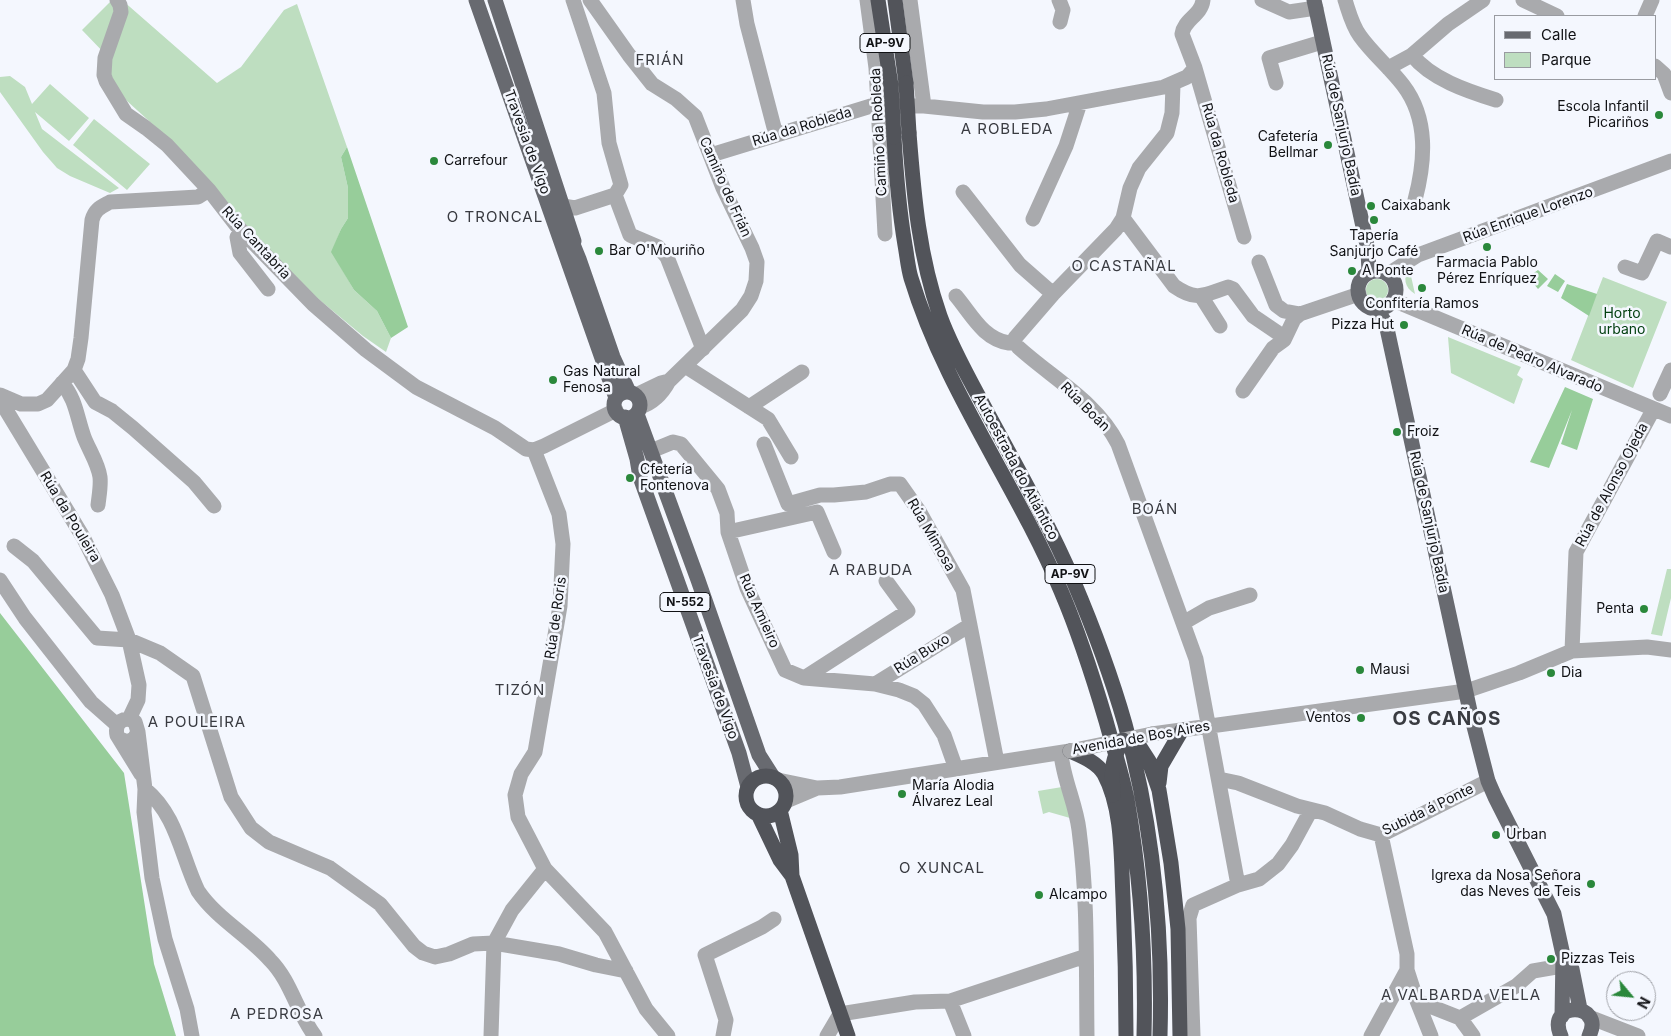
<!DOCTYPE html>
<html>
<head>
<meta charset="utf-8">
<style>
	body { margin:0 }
	#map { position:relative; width:1671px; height:1036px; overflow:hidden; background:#f4f7fe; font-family:Inter,sans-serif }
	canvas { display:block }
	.legend { position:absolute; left:1494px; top:15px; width:162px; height:65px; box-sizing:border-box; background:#f4f7fe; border:1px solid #999ba1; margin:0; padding:6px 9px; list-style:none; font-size:15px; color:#111215 }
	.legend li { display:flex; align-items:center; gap:10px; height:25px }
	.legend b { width:25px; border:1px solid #999ba1 }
	.north { position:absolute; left:1606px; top:971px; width:50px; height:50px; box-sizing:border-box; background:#f4f7fe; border:1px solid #999ba1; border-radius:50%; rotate:118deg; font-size:14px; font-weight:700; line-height:20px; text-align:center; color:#111215 }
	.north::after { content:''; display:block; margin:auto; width:18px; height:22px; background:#2a883b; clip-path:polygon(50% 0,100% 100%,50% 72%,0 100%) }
</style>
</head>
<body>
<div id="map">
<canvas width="1671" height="1036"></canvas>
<ul class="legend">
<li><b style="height:6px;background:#686a70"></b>Calle</li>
<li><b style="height:14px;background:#bedec0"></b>Parque</li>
</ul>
<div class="north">N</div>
</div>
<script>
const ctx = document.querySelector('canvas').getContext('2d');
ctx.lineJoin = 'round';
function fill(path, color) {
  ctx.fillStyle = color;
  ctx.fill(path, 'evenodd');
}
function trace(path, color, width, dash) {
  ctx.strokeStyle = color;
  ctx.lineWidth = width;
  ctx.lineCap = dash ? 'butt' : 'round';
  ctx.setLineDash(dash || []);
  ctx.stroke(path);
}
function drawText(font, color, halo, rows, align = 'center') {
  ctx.font = font + ' Inter,sans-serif';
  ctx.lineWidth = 5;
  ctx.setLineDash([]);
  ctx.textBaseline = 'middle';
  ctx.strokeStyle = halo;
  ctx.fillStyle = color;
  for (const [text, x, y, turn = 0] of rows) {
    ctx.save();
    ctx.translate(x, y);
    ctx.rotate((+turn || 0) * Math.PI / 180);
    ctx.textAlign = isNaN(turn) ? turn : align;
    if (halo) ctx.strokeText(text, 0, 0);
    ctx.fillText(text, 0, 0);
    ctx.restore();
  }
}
fill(new Path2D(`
	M112,0H122L217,83L241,67L284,10L297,4L347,147L341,157L348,188V218L341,229L332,252L354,290L377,311L391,338L386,352L363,336L316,297L246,225L180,149L127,101L109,81V58L82,30Z
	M10,76L25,87L32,104L50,84L89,118L69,141L35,112L42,129L119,188L110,193L70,176L57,168L43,152L0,92V77Z
	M94,119L150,164L127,190L73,145Z
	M1409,267L1415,294C1404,287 1403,278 1409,267Z
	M1603,277L1667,302L1633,388L1571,360Z
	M1366 290a11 11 0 1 1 22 0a11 11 0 1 1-22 0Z
	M1448,337L1521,367L1517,375L1523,379L1514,404L1451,373Z
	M1667,569H1671V598L1662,636L1651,634Z
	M1062,787L1070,818L1049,812L1043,814L1038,791Z`), '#bedec0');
fill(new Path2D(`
	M347,147L408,327L391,338L377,311L354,290L331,252L341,229L348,218V188L341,157Z
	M1538,270L1548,279L1538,289L1528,277Z
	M1555,274L1565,281L1558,292L1547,286Z
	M1567,284L1597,294L1589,316L1561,298Z
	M1565,387L1593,399L1577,450L1561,444L1572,410L1549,468L1530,462Z
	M0,613L124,773L154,964L176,1036H0Z`), '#97cd9a');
trace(new Path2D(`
	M117,0L120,5L121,12L105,58L104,75L106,81L126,114L146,128L167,145L209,190L236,225L313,304L366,350L416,387L495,428L526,449L534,450L544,446L616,410
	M590,0L629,55L652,84L676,99L695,116L723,188L752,248L757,262L756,281L751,296L742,310L669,381C662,394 653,403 640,407
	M743,0L747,24L776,135
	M867,0L876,68L885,234
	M910,0L924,106
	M1059,0L1063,10L1060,22
	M1262,0L1289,12L1316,8
	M1345,0C1349,12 1352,25 1360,36C1372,53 1390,68 1403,85C1429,119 1425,162 1415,200
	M1523,0L1557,16
	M1645,16L1652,0
	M1412,55C1431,79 1467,91 1496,100
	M1655,66L1664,74L1671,93
	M1195,68L1244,237
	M1388,68L1412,55L1448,24L1483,0
	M1276,83L1269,58L1322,42
	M711,155L871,106H924L983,112H1015L1046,109L1164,87L1187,77L1195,68L1182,34C1184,19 1201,16 1203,0
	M963,192L1020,265L1053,294
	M615,195L630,235L658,247L667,257L703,349
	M563,206L575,208L615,195L621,185L609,143L604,93L573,0
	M1123,218L1174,286C1197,302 1204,295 1228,287L1233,289L1253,316L1278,333
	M1033,219L1066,146L1080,103
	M242,231L237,237L240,253L268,289
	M1259,262L1276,305L1284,311L1300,314
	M1625,267L1642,273L1657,241L1671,247
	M1388,274L1418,255L1671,161
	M956,296C972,315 983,339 1009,343
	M1201,296L1220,326
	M1393,300L1671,416
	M1015,338L1053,294L1116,229L1123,218L1130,188L1139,168L1167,133L1172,113L1173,85
	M1018,347C1052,378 1097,402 1118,444L1196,659L1238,885
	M685,366L768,419L791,457
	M74,370L95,402L112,411L133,428L194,482L214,506
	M62,383C76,399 77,418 84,437C89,450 98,463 100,477C101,486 99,496 98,505
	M1243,391L1273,348L1284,340L1294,319L1300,314L1359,294
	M1660,394L1671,370
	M0,395L21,404H38L47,400L74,370L78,359L81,338L92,220C95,209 101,207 110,202L198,197L209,190
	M636,395L661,383L669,381
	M0,400L83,537L112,595L129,640L139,685L138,700L129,719
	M749,407L802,372
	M764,444L788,504L820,495H834L866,492L890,484H900L919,511L963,590L997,762
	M534,450L559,514L563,544L560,606L535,752L521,774L515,795L518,817L545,869L605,932L646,1009L668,1036
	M651,451L673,442L681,444L718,489L727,513L728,532L747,588L785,670L804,678L875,684L899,690L914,696L924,704L944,735L956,769
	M728,532L817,512L834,552
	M14,546L33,561L97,638L129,640L160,653L193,676L231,797L251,828L269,842L330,868L380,904L414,946L423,953L435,957L449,954L473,944L494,943L559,954L596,965L626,971
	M0,580L25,618L91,702L117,725
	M1183,623L1209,608L1250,595
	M1572,651L1576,552L1653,410
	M804,678L908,611L886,581
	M875,684L970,625
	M138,732L145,789L144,812L152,878L165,939L187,1009L192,1036
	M1152,734L1466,691L1519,673L1572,651L1647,647L1671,650
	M120,739L127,742L134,739L138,732L135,722C125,715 114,722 117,735L141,774
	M1061,753C1063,779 1076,804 1079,830C1088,899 1086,967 1087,1036
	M1219,779L1238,783L1297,806L1325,813L1360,829L1381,835L1488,781
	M778,780L817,788L840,787L1070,751
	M145,789C177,815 181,856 198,891C217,919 248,935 270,960C291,981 297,1013 315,1036
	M786,801L817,788
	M1407,970L1417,1001L1460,1018L1516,986L1533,971L1562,966
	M950,1001L964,1036
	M1417,1001L1431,1036
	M1589,1017L1638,1036
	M1460,1018L1473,1036
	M491,1036L494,943L512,910L545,869
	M723,1036L726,1020L705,955L762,927L774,919
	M827,1036L840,1014L915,1002L950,1001L1086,956
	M1193,1036L1189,918L1193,905L1238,885L1259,879L1278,864L1292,845L1311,810
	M1371,1036L1407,970V954L1381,835`), '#a9aaad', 15);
trace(new Path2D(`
	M476,0L616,398
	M495,0L574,241
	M1314,0L1368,250L1369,273
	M568,232L579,259L613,357L629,392
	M1358 290a19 19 0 1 1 38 0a19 19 0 1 1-38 0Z
	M1377,309L1386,324L1470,711L1488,781L1495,797L1554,914L1563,955L1562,1016
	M614 405a13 13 0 1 1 26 0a13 13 0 1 1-26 0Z
	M637,414L698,580L759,755L773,777
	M625,417L637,459L640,477L739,753L748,787
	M1565,959L1572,969L1580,1009
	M1561,1036C1545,1000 1606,1002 1589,1036`), '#686a70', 15);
trace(new Path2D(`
	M878,0L891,85
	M895,0L906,83
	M909,133C914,197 919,256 940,316C952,349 970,380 986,410C1016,466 1048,522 1073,580C1093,627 1111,675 1125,724C1153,825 1163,932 1160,1036
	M894,137C896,173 899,209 905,245C907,256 908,268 911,278C945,390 1016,484 1061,591C1079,633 1093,677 1106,721C1113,747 1122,773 1127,799C1141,878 1146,957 1144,1036
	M1131,738L1140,747L1149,761L1159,790L1171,863L1178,929L1180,1036
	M1070,751C1081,756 1097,762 1104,774C1123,809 1121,859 1123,898C1125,944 1126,990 1126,1036
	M746 796a20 20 0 1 1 40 0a20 20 0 1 1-40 0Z
	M1159,783L1161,766L1182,730
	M780,810L791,855L792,876
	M758,814L780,860L792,876L848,1036`), '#52545a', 15);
trace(new Path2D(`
	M1070,751L1152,734`), '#a9aaad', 15);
trace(new Path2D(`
	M906,83L909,133
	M891,85L894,137
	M1113,795C1112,770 1110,763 1123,740`), '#52545a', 15);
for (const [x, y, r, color] of [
	[1659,115,5,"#2a883b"],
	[1328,145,5,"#2a883b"],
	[434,161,5,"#2a883b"],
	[1371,206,5,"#2a883b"],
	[1374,220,5,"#2a883b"],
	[1487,247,5,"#2a883b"],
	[599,251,5,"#2a883b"],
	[1352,271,5,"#2a883b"],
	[1422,288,5,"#2a883b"],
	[1404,325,5,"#2a883b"],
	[553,380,5,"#2a883b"],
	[1397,432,5,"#2a883b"],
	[630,478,5,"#2a883b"],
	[1644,609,5,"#2a883b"],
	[1360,670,5,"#2a883b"],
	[1551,673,5,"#2a883b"],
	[1361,718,5,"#2a883b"],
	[902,794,5,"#2a883b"],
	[1496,835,5,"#2a883b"],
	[1591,884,5,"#2a883b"],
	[1039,895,5,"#2a883b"],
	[1551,959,5,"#2a883b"]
]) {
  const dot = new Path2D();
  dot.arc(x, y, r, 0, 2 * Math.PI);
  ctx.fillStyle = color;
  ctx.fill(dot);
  trace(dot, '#f4f7fe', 2);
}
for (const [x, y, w] of [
	[885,43,50],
	[1070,574,50],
	[685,602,50]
]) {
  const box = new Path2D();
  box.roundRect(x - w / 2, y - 9.5, w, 19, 4);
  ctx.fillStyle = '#f4f7fe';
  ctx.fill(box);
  trace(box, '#111215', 1);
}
drawText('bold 12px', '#111215', null, [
	["AP-9V",885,43],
	["AP-9V",1070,574],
	["N-552",685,602]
]);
drawText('14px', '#111215', '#f4f7fe', [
	["Escola Infantil",1649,107,"right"],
	["Picariños",1649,123,"right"],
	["Cafetería",1318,137,"right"],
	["Bellmar",1318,153,"right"],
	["Carrefour",444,161],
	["Caixabank",1381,206],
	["Tapería",1374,236,"center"],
	["Sanjurjo Café",1374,252,"center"],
	["Bar O'Mouriño",609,251],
	["Farmacia Pablo",1487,263,"center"],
	["Pérez Enríquez",1487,279,"center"],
	["A Ponte",1362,271],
	["Confitería Ramos",1422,304,"center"],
	["Pizza Hut",1394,325,"right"],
	["Gas Natural",563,372],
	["Fenosa",563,388],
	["Froiz",1407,432],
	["Cfetería",640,470],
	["Fontenova",640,486],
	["Penta",1634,609,"right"],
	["Mausi",1370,670],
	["Dia",1561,673],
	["Ventos",1351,718,"right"],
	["María Alodia",912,786],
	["Álvarez Leal",912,802],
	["Urban",1506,835],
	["Igrexa da Nosa Señora",1581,876,"right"],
	["das Neves de Teis",1581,892,"right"],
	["Alcampo",1049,895],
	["Pizzas Teis",1561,959]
], 'left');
drawText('14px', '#111215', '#f4f7fe', [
	["Rúa de Sanjurjo Badía",1341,125,78],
	["Rúa da Robleda",802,127,-17],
	["Camiño da Robleda",879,132,-93],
	["Travesía de Vigo",527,142,70],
	["Rúa da Robleda",1220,153,74],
	["Camiño de Frián",725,187,66],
	["Rúa Enrique Lorenzo",1528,215,-20],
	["Rúa Cantabria",256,243,47],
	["Rúa de Pedro Alvarado",1532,359,23],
	["Rúa Boán",1085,407,45],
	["Autoestrada do Atlántico",1016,467,62],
	["Rúa de Alonso Ojeda",1612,485,-62],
	["Rúa da Pouleira",70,517,59],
	["Rúa de Sanjurjo Badía",1429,522,78],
	["Rúa Mimosa",931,535,60],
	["Rúa Amieiro",759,611,66],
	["Rúa de Roris",556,618,-82],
	["Rúa Buxo",922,654,-32],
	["Travesía de Vigo",715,687,70],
	["Avenida de Bos Aires",1141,738,-10],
	["Subida á Ponte",1428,810,-26]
]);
drawText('14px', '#044112', '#f4f7fe', [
	["Horto",1622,314],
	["urbano",1622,330]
]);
ctx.letterSpacing = '1px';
drawText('15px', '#393b41', '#f4f7fe', [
	["FRIÁN",660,60],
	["A ROBLEDA",1007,129],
	["O TRONCAL",495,217],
	["O CASTAÑAL",1124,266],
	["BOÁN",1155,509],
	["A RABUDA",871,570],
	["TIZÓN",520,690],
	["A POULEIRA",197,722],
	["O XUNCAL",942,868],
	["A VALBARDA VELLA",1461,995],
	["A PEDROSA",277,1014]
]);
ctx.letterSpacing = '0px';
ctx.letterSpacing = '1px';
drawText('bold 19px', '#393b41', '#f4f7fe', [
	["OS CAÑOS",1447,719]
]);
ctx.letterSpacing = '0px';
</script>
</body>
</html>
